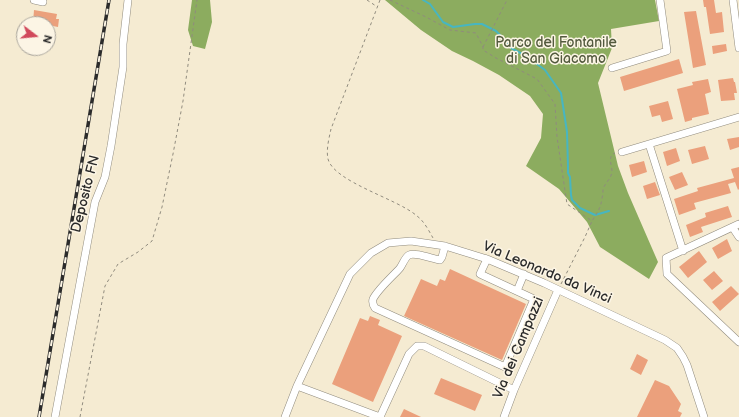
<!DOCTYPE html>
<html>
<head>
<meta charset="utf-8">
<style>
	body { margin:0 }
	#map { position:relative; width:739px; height:417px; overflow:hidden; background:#f5ebd2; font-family:"Balsamiq Sans",sans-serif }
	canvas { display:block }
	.north { position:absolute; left:16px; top:16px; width:40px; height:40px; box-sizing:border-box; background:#fcf5e5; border:1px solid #a8a49b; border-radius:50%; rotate:106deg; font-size:11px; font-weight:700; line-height:16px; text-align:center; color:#2b2b2b }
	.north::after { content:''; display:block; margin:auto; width:14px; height:18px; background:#d1495b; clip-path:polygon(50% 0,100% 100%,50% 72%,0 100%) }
</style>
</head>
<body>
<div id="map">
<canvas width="739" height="417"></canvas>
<div class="north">N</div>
</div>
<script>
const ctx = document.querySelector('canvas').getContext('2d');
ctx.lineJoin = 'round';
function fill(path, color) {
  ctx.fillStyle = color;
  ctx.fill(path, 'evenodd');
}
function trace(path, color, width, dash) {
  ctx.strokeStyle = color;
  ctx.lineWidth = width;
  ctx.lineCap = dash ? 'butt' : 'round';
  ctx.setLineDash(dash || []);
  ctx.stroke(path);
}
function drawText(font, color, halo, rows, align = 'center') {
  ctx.font = font + ' "Balsamiq Sans",sans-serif';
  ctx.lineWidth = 3;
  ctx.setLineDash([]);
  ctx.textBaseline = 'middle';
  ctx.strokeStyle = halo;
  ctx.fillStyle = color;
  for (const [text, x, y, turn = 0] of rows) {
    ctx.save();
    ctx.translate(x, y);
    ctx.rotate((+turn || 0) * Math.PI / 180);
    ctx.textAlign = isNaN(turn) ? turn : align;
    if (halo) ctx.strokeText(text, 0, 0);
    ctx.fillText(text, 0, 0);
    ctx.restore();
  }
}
fill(new Path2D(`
	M192,0H210L212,22L205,49L193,46L188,30Z
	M385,0H655L659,21L611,29L612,48L598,83L618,166L628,193L658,262L649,279L600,247L587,222L559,189L526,166L541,138L543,114L530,96L499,75L473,61L452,51L421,30Z`), '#8cac5f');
trace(new Path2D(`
	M423,0L430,4L443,22L453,27L475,24H482L496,31L504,39L511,48L526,56L545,70L561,93L567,132L568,166V173L570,177L571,195L572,200L580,208L595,215L609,211`), '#47b6c1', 2);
fill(new Path2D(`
	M703,0H714L716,13L722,12L724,32L710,34L706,7H704Z
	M34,10L57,14L56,19H59L58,27L48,25V24L33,23Z
	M696,11L706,65L693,68L684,12Z
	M726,44L727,51L713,54L712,46Z
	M679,59L683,73L624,91L620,77Z
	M733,78L734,82H735L737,93H734L735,100L721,101L718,80Z
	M708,79L711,92L705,94L709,114L692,118V120L685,122L677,89L693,85L692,82Z
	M668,101L673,119L662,122L660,115L652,117L649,106Z
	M739,137V147L730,150L727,139Z
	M705,146L709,159L692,164L688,150Z
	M676,148L680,161L667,166L663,152Z
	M644,161L647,172L632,177L629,165Z
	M739,167V189L738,190L735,182L728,184L731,193L694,203L696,209L679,215L674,199L698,191L697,188L734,178L731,169Z
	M682,172L688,185L675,190L669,177Z
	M655,182L660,195L647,199L643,186Z
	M728,206L732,217L701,227L703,232L690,237L686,225L706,217L705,213Z
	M727,239L732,251L718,259L712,248Z
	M699,251L707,262L688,278L679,267Z
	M450,269L526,304L502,360L404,316L421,279L437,286L440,279L445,281Z
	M714,271L723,281L712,290L703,280Z
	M731,286L739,294L720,311L712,302Z
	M370,316L380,320L378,325L402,336L373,402L332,384L360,318L368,321Z
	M637,354L648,360L641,375L630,369Z
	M441,378L482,395L475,411L434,394Z
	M655,380L669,386L681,404L678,411L682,413L680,417H637Z
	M404,409L421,417H400Z`), '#eba07c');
const minor = new Path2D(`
	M34,0L43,2
	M733,0L739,48
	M612,68L667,51L660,0
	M649,144L683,251
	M622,152L739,117
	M739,224L666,258L667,274L739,342
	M733,228L739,237
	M445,246L442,257L440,260C433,259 415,252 409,255C405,257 403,264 400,268C393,276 378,289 373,299C372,302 373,305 375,308L505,367L534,299L480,274L487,259
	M517,291L524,274
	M297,386L380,417L409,354L417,346H424L514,390
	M55,417L95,202L105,177L111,146L123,67V44L128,0
	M285,417L297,386L350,274L371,253L388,243L411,241L445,246L487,259L544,283L665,340L677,348L683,357L687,365L704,417
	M504,417L514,390L558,290`);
trace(minor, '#908b7e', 8);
trace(new Path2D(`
	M367,0L376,6
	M380,0L331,129C329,138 326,150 328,159C334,182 398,199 417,216C424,221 429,231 433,238
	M390,0L426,17L450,30L476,33L483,47V50L496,58L537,79L555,104L557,137L567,204L592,221C597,213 601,208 602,198C603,195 603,192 603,189C605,183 611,179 612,172C612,165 607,156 615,153
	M483,47L507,0
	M561,284L585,237L592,221
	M80,417L105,286L118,264L138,252L152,241L162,207L173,154L183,101L197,0`), '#908b7e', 1, [3, 3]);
trace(minor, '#fff', 7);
const rail = new Path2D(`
	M39,417L109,0`);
trace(rail, '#2b2b2b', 3.5);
trace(rail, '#fcf5e5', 2, [6]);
drawText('14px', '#535a3e', '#fcf5e5', [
	["Parco del Fontanile",556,43],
	["di San Giacomo",556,59]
]);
drawText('14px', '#2b2b2b', '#fcf5e5', [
	["Deposito FN",86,194,-76],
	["Via Leonardo da Vinci",547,273,23],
	["Via dei Campazzi",519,348,-67]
]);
</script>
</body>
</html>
